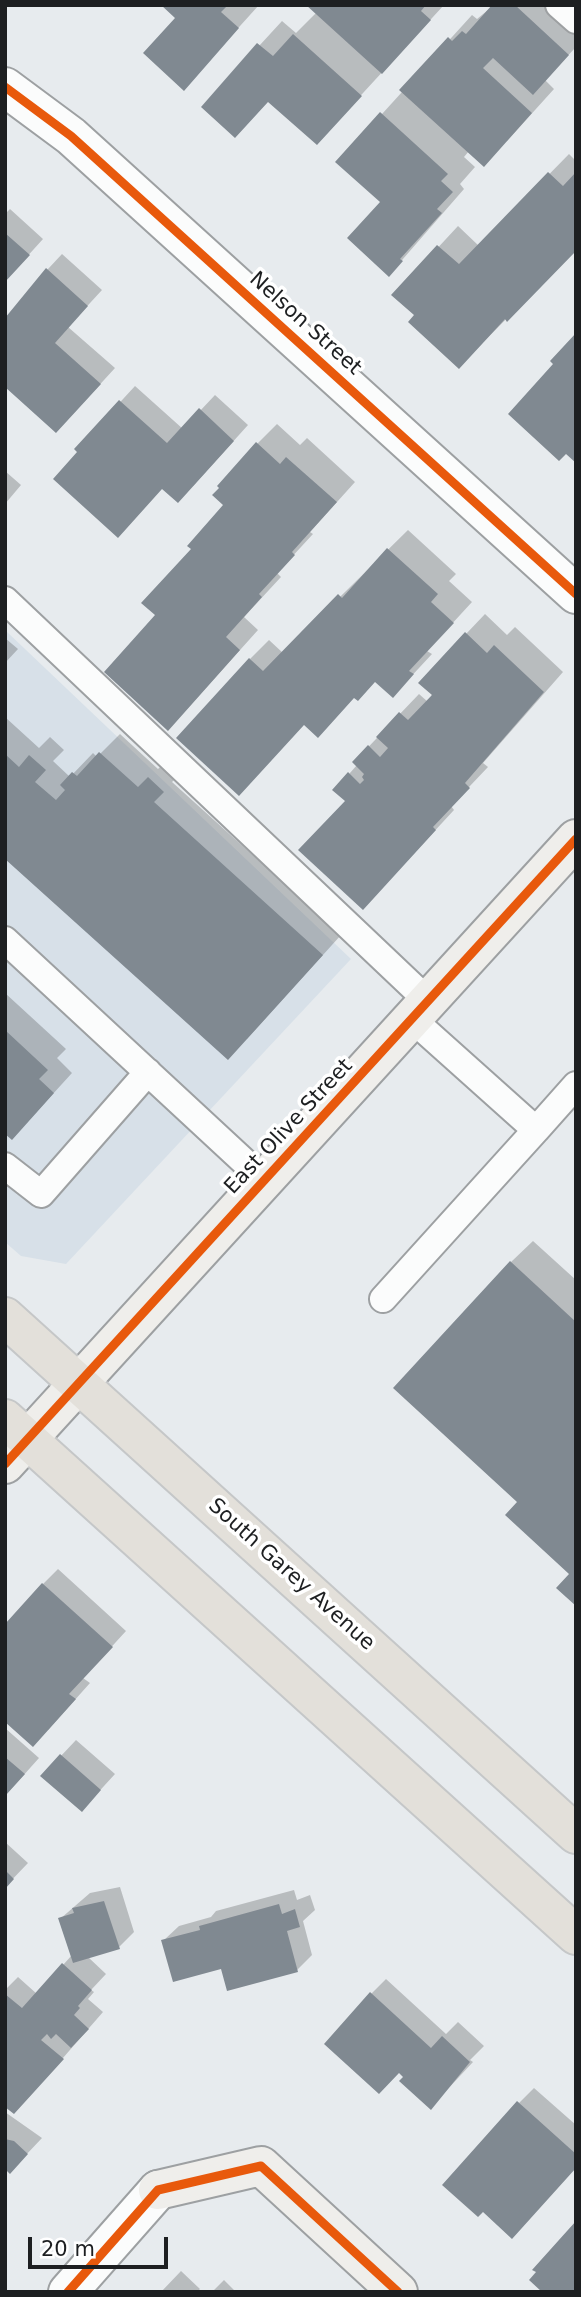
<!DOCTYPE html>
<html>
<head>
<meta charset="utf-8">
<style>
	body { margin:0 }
	#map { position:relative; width:581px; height:2297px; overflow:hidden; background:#e7ebee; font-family:"DejaVu Sans",sans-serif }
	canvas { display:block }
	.frame { position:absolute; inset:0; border:7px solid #1d1f21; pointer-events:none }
	.scale { position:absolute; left:28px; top:2237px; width:140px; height:32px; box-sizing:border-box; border:4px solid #1d1f21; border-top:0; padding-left:9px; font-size:21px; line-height:24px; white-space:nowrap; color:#1d1f21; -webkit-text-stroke:5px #fff; paint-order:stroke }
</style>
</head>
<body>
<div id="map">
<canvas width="581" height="2297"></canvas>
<div class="frame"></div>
<div class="scale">20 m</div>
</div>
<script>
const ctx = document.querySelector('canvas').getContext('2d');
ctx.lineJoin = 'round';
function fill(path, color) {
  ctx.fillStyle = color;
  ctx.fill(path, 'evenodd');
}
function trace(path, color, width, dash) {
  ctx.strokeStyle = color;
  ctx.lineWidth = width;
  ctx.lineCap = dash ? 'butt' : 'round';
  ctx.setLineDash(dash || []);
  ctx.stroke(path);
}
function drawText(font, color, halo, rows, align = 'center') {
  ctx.font = font + ' "DejaVu Sans",sans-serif';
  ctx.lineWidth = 7;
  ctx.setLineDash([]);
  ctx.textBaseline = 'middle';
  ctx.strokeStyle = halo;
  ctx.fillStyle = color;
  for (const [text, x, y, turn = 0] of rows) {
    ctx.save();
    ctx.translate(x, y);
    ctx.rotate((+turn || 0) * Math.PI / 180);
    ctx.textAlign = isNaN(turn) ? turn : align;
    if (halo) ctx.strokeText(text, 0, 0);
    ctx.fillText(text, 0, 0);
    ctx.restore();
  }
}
fill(new Path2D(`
	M5,630L351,959L66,1264L21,1256L5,1242Z`), '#d7e0e8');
fill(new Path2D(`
	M164,5H259L184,88L177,18Z
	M308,5H444L317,143L269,100L203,107L282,21L296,33L316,13Z
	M494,5H564L576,16V47L545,80L554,89L507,141L469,151L464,157L475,167L460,184L464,189L389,275L382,202V114L472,15L477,19Z
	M569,154L576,161V248L459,367L416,315L394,295L458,226L479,246Z
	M10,209L43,239L5,281V214Z
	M62,254L102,290L68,327L115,368L71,416L34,284Z
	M135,386L183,429L215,395L248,425L193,486L163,487L79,452L77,449Z
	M277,424L300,445L307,438L355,482L310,532L313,534L277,573L281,577L244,617L258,630L187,709L157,615L194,548L226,505L257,444Z
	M5,471L21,485L5,504Z
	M408,530L456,574L449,581L472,602L427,651L432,654L393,696L376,680L355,696L318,735L250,659L269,640L283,653Z
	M485,614L507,635L515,627L563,672L483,763L488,767L451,806L454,810L382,888L347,801L335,790L357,765L354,762L419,694L428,702L466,634Z
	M5,638L18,649L5,663Z
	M5,717L39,748L50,737L64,750L53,761L70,777L93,753L97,757L120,734L158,769L168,759L182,772L172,782L341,935L247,1039L5,858Z
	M5,993L66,1049L57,1058L72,1073L31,1118L5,1131Z
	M533,1241L576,1280V1603L571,1574L520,1502L511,1262Z
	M58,1569L126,1631L83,1678L90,1683L48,1730L43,1584Z
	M5,1728L39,1758L5,1796Z
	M76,1740L115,1774L82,1810L43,1775Z
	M5,1842L28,1863L5,1887Z
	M120,1887L134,1932L119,1947L88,1957L106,1974L91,1990L94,1992L88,1999L103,2012L29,2097L5,2104V1990L18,1977L37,1994L72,1955L60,1919L90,1893Z
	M294,1890L297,1900L310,1895L315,1910L303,1921L312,1955L297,1970L222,1967L163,1941L179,1926L211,1917L216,1911Z
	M386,1979L446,2034L458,2022L484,2046L470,2060L473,2062L431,2107L406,2077L371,1994Z
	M534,2088L576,2125V2168L519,2103Z
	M5,2112L42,2138L25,2156L5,2167Z
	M181,2271L200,2289L197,2292H161Z
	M224,2280L236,2292H212Z`), '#0003');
fill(new Path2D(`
	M161,5H228L221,12L239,28L184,91L143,53L175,18Z
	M306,5H426L421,11L431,20L382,74Z
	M492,5H515L569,55L533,95L493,58L483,68L532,113L484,167L399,90L448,37L452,41L462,31L466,34Z
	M293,34L362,96L317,145L268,102L235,138L201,107L257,43L273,56Z
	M380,112L448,174L441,181L453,192L437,209L442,213L400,259L403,261L389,277L347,238L380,202L335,162Z
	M548,172L563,186L576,172V251L507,322L505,319L459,369L408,322L414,315L391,295L437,245L459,264Z
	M5,233L30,255L5,282Z
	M46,268L88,306L55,343L101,384L56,433L5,387V318Z
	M576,333V463L566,454L559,461L508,414L553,364L550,361Z
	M119,400L167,443L199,408L234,441L178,503L162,489L118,538L53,479L77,452L74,449Z
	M256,442L280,464L286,457L337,502L292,552L295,555L259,594L262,597L226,637L240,650L168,731L104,672L155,615L141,603L191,549L187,546L223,505L212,495L219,488L217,486Z
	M387,548L438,594L431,602L454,623L409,671L414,674L393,698L375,682L358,701L354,698L318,738L304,725L239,796L176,738L249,658L263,671L338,594L342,598Z
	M465,632L487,653L494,645L544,692L465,783L470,788L433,827L436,830L363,910L298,850L345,801L332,790L348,772L360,784L364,780L362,777L364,774L352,762L368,745L380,757L388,748L376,737L399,712L408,720L432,695L418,683Z
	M99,752L138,787L148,777L164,792L154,802L323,955L228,1060L5,859V754L19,767L29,755L46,770L35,782L56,800L65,790L60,785L72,772L77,776Z
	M5,1030L48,1070L39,1079L54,1093L12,1140L5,1134Z
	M510,1261L576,1322V1606L556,1588L569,1574L505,1515L517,1502L393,1388Z
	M42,1583L113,1647L69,1694L76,1699L33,1747L5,1722V1624Z
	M60,1754L101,1790L82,1812L40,1776Z
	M5,1757L25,1774L5,1796Z
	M5,1870L14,1879L5,1889Z
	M104,1901L120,1949L73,1963L58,1918L74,1913L72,1908Z
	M279,1904L282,1914L295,1909L300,1927L287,1931L298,1972L227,1991L221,1969L173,1982L161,1940L200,1930L199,1926Z
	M62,1963L92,1990L78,2006L80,2008L74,2015L89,2029L71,2048L56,2034L51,2039L47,2034L41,2040L64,2059L14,2114L5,2107V1994L22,2008Z
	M370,1992L431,2048L442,2036L470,2062L431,2110L399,2081L403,2077L399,2073L379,2094L324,2044Z
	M517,2101L576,2154V2168L512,2239L483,2212L478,2217L442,2185Z
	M5,2139L14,2141L28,2154L10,2174L5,2169Z
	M576,2221V2292H542L529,2280L536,2272L532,2270Z`), '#808991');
const lane = new Path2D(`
	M559,5L576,20
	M5,600L428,1001
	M5,940L264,1180
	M412,1019L536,1130L576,1085
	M5,1166L41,1194L148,1072
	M383,1299L536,1130`);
const street = new Path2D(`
	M5,87L71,136L576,594
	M68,2292L158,2190`);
const secondary = new Path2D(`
	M5,1464L576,839
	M158,2190L261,2166L398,2292`);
const primary = new Path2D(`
	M5,1317L576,1834
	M5,1419L576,1935`);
trace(lane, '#9da0a2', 30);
trace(street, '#9da0a2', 42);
trace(secondary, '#9da0a2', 42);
trace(primary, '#c5c7c8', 42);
trace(lane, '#fbfcfc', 26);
trace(street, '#fbfcfc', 38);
trace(secondary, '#efeeeb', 38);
trace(primary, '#e3e0da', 38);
trace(new Path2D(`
	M5,87L71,136L576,594
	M5,1464L576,839
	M68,2292L158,2190L261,2166L398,2292`), '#e8590c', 9);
drawText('21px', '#1d1f21', '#fff', [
	["Nelson Street",305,324,42],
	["East Olive Street",289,1127,-47],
	["South Garey Avenue",291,1575,42]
]);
</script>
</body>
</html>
